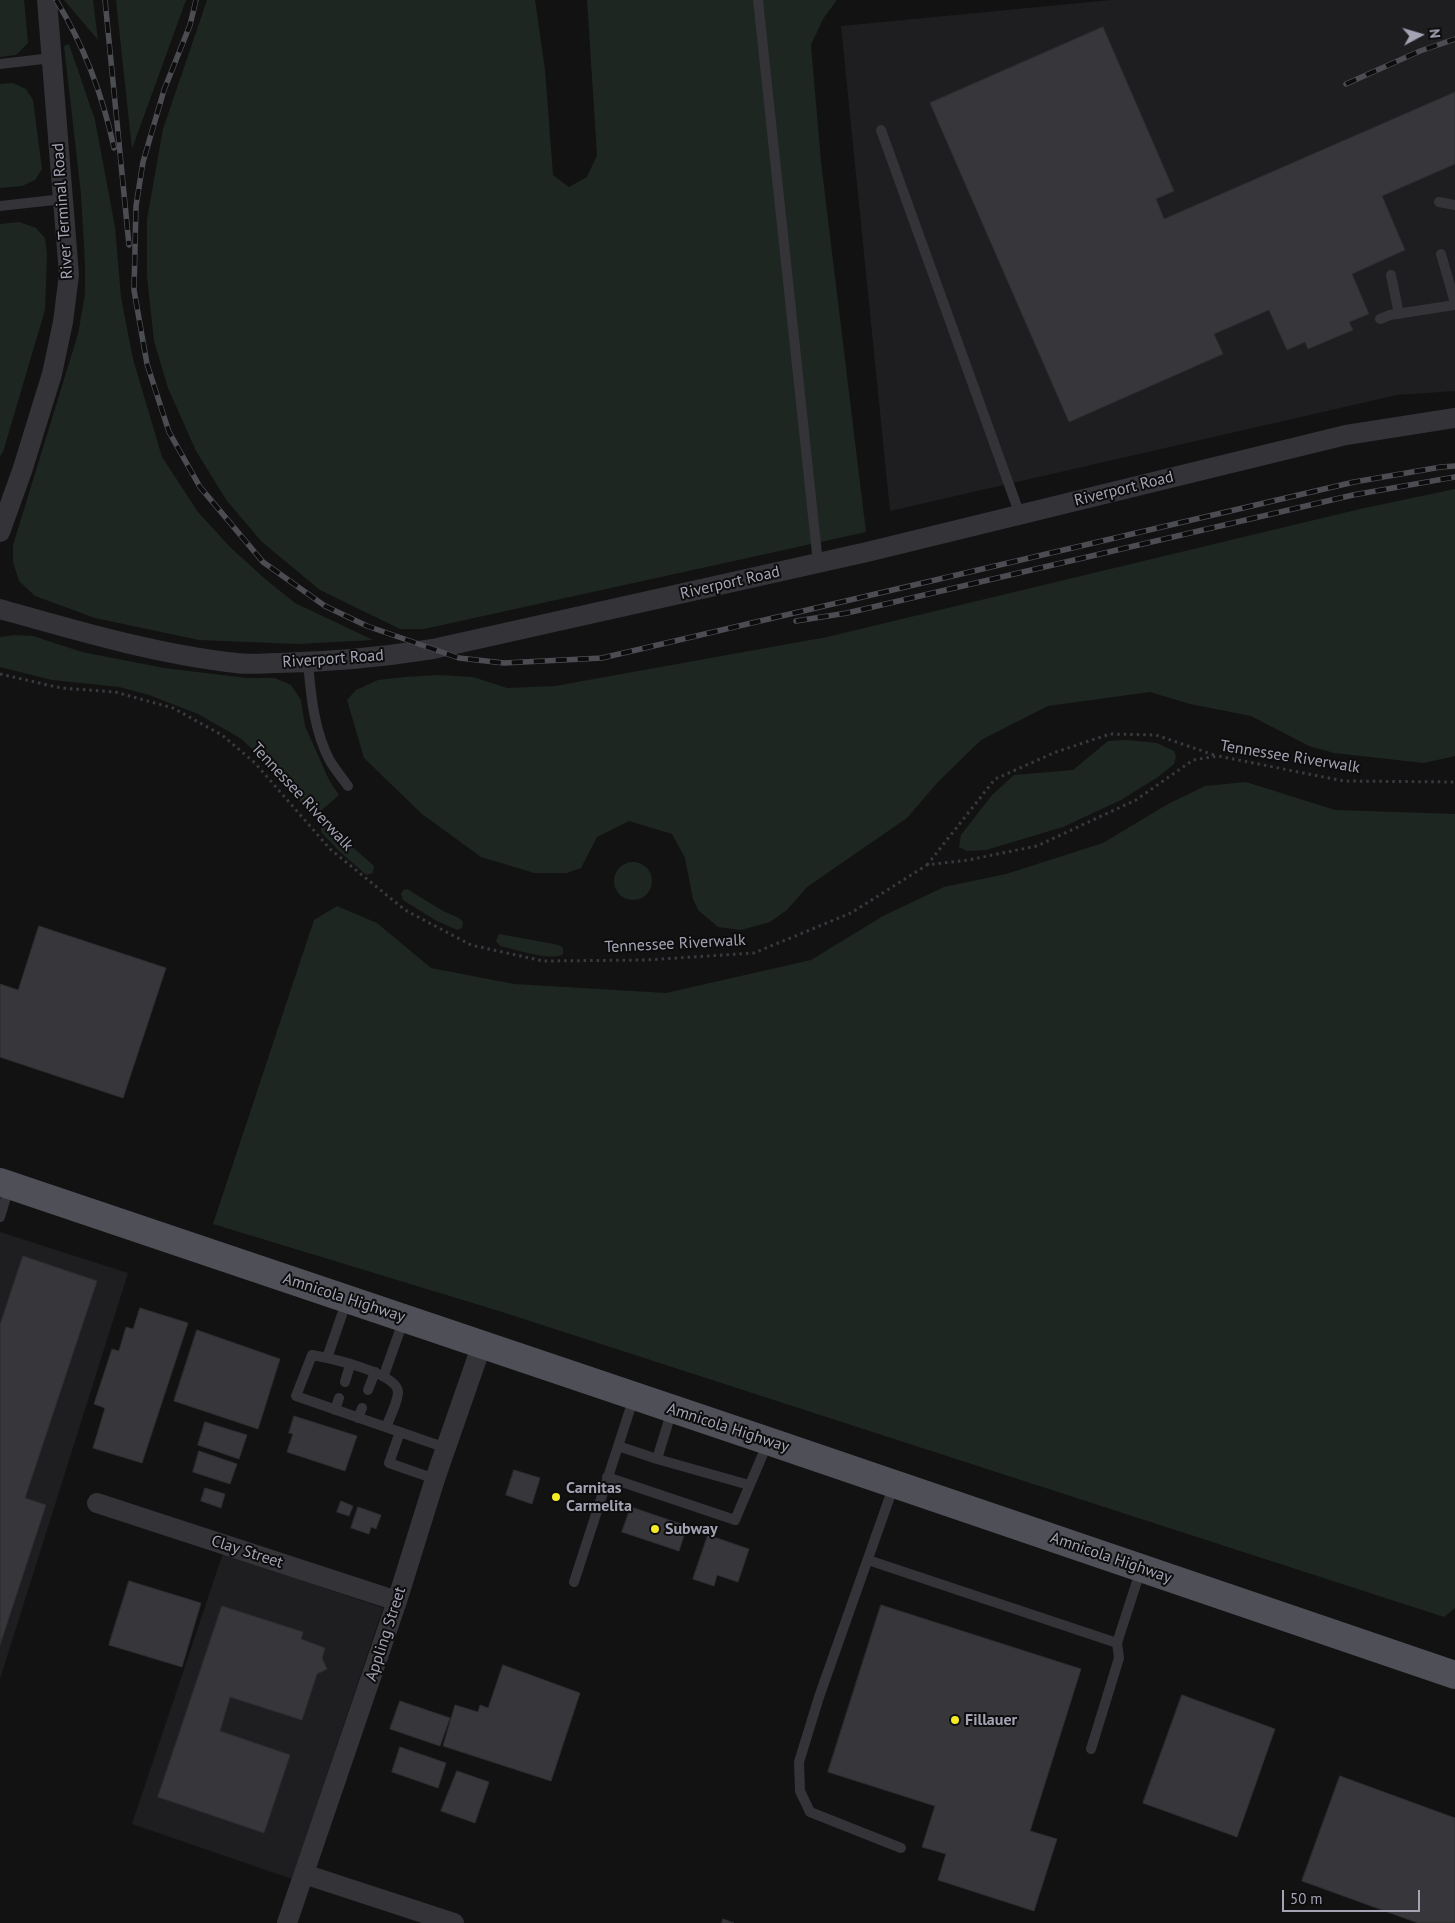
<!DOCTYPE html>
<html>
<head>
<meta charset="utf-8">
<style>
	body { margin:0 }
	#map { position:relative; width:1455px; height:1923px; overflow:hidden; background:#121213; font-family:"PT Sans",sans-serif }
	canvas { display:block }
	.north { position:absolute; left:1395px; top:10px; width:50px; height:50px; -webkit-text-stroke:4px #0d0d0e; paint-order:stroke; rotate:84deg; font-size:14px; font-weight:700; line-height:20px; text-align:center; color:#a3a3b4 }
	.north::after { content:''; display:block; margin:auto; width:18px; height:22px; background:#a3a3b4; clip-path:polygon(50% 0,100% 100%,50% 72%,0 100%) }
	.scale { position:absolute; left:1282px; top:1890px; width:138px; height:22px; box-sizing:border-box; border:2px solid #a3a3b4; border-top:0; padding-left:6px; font-size:15px; line-height:18px; white-space:nowrap; color:#a3a3b4; -webkit-text-stroke:4px #0d0d0e; paint-order:stroke }
</style>
</head>
<body>
<div id="map">
<canvas width="1455" height="1923"></canvas>
<div class="north">N</div>
<div class="scale">50 m</div>
</div>
<script>
const ctx = document.querySelector('canvas').getContext('2d');
ctx.lineJoin = 'round';
function fill(path, color) {
  ctx.fillStyle = color;
  ctx.fill(path, 'evenodd');
}
function trace(path, color, width, dash) {
  ctx.strokeStyle = color;
  ctx.lineWidth = width;
  ctx.lineCap = dash ? 'butt' : 'round';
  ctx.setLineDash(dash || []);
  ctx.stroke(path);
}
function drawText(font, color, halo, rows, align = 'center') {
  ctx.font = font + ' "PT Sans",sans-serif';
  ctx.lineWidth = 4;
  ctx.setLineDash([]);
  ctx.textBaseline = 'middle';
  ctx.strokeStyle = halo;
  ctx.fillStyle = color;
  for (const [text, x, y, turn = 0] of rows) {
    ctx.save();
    ctx.translate(x, y);
    ctx.rotate((+turn || 0) * Math.PI / 180);
    ctx.textAlign = isNaN(turn) ? turn : align;
    if (halo) ctx.strokeText(text, 0, 0);
    ctx.fillText(text, 0, 0);
    ctx.restore();
  }
}
fill(new Path2D(`
	M1111,0H1455V391L1397,395L890,511L841,26Z
	M0,1232L128,1273L0,1679Z
	M223,1553L383,1608L292,1879L132,1824Z`), '#1e1e20');
fill(new Path2D(`
	M0,0H24L28,43L16,55L0,57Z
	M64,0H93L98,40Z
	M116,0H186L132,149Z
	M207,0H535L545,70L553,175L569,187L587,177L597,155L587,0H837L823,19L811,45L821,162L866,532L424,629H400L320,590L262,542L227,501L196,451L168,388L154,341L147,277V219L163,129Z
	M69,44L95,120L115,227L121,297L133,359L162,457L198,512L230,547L264,578L295,603L373,640L297,644L199,640L95,618L35,596L19,581L13,562V545L78,334L85,294V264L81,194L64,46Z
	M13,83L26,89L33,100L42,169L35,180L22,186L0,188V84Z
	M19,222L36,228L45,238L47,254L45,310L3,452L0,456V224Z
	M1455,489V756L1424,763L1334,753L1309,746L1251,716L1190,704L1150,692L1048,706L981,740L938,782L907,818L807,887L787,910L770,922L741,930L718,927L698,910L693,899L685,858L672,834L629,821L597,837L581,868L567,873H534L481,857L422,814L364,758L347,700L356,690L378,680L405,677L439,675L473,677L507,688L555,686L827,637L1360,509Z
	M15,635L33,636L82,652L164,668L247,678H275L291,685L301,700L305,726L329,780L339,795L313,818L268,763L240,738L198,714L149,695L119,687L52,680L0,667V637Z
	M1127,740L1157,743L1174,751L1176,757L1174,764L1158,777L1121,800L1063,827L986,850L967,851L959,847L961,835L992,795L1014,775L1073,770L1108,741Z
	M1246,782L1335,810L1455,814V1608L1444,1617L499,1311L213,1224L314,920L337,906L377,923L431,968L514,984L666,993L811,960L883,916L944,887L1006,874L1103,843L1168,804L1205,786Z
	M329,823L347,842L374,866L373,873L366,875L364,873L339,851L321,832V826Z
	M614 881a19 19 0 1 1 38 0a19 19 0 1 1-38 0Z
	M407,889L443,911L459,918L463,922L462,928L457,930L435,920L403,900L401,894L403,890Z
	M499,934L559,945L563,948V954C554,962 513,949 500,946L496,941Z`), '#1e2621');
const building = new Path2D(`
	M1103,27L1174,191L1156,199L1164,219L1455,92V164L1382,196L1405,250L1352,274L1369,314L1349,322L1353,330L1308,349L1305,342L1287,350L1269,310L1214,334L1223,354L1069,422L930,103Z
	M39,926L166,968L123,1098L0,1057V984L18,990Z
	M23,1256L97,1281L25,1498L46,1505L0,1645V1325Z
	M140,1308L188,1323L142,1463L93,1448L105,1408L94,1404L112,1349L119,1351L126,1327L133,1329Z
	M197,1330L280,1359L258,1429L174,1401Z
	M294,1416L357,1436L345,1471L287,1452L293,1434L289,1433Z
	M205,1422L247,1435L239,1459L198,1445Z
	M199,1451L237,1464L230,1484L193,1472Z
	M514,1470L540,1478L532,1504L506,1495Z
	M205,1488L225,1494L221,1508L201,1501Z
	M341,1501L353,1506L349,1516L337,1512Z
	M358,1507L381,1515L376,1529L371,1527L369,1534L351,1528Z
	M631,1507L687,1526L679,1551L622,1532Z
	M708,1535L749,1549L738,1582L717,1575L714,1586L693,1579Z
	M129,1581L201,1603L182,1667L109,1645Z
	M881,1605L1081,1669L1030,1831L1057,1839L1034,1911L938,1880L946,1854L922,1847L935,1806L828,1772Z
	M222,1606L303,1632L301,1639L325,1648L322,1658L327,1669L317,1674L302,1720L230,1697L220,1731L290,1755L264,1833L158,1797Z
	M503,1665L580,1693L551,1781L443,1746L455,1705L478,1712L480,1705L488,1708Z
	M1182,1695L1275,1729L1237,1837L1143,1803Z
	M400,1701L450,1718L440,1746L390,1729Z
	M400,1747L446,1763L438,1788L392,1772Z
	M457,1771L489,1782L475,1823L441,1811Z
	M1340,1776L1455,1818V1923H1418L1302,1881Z
	M723,1919L734,1923H722Z`);
fill(building, '#37373b');
trace(building, '#2d2c2f', 1);
trace(new Path2D(`
	M0,674L61,688L115,692L173,708L222,735L255,763L330,849L405,910L471,945L543,961L646,960L754,953L851,913L927,865L968,860L1037,846L1136,800L1193,760L1218,756L1344,781L1455,782
	M927,865L995,779L1056,752L1110,734L1156,735L1217,756`), '#39393f', 3, [2.5, 4]);
trace(new Path2D(`
	M758,0L818,563
	M0,64L52,58
	M881,130L1020,515
	M1439,202L1455,205
	M0,206L63,199
	M1441,254L1455,303
	M1391,275L1399,314
	M1380,319L1390,315L1455,305
	M308,663C311,696 314,731 330,761C335,769 342,778 348,786
	M0,1217L9,1187
	M327,1358L347,1300
	M384,1375L404,1319
	M345,1382L350,1365
	M368,1390L375,1372
	M335,1410L339,1398
	M672,1410L657,1459L749,1485
	M358,1418L362,1408
	M386,1427C390,1417 397,1404 398,1393C400,1373 329,1358 312,1355L296,1396L446,1448
	M400,1432L389,1463L435,1479
	M618,1446L657,1459
	M607,1477L735,1520L768,1442
	M894,1485L819,1697L799,1762L800,1791L810,1812L901,1848
	M868,1560L1117,1643L1141,1569
	M574,1582L634,1397
	M1091,1749L1119,1658L1117,1643`), '#333338', 10);
trace(new Path2D(`
	M0,532L22,471L52,374L63,322L69,275L47,0
	M0,609C78,631 156,654 236,663C250,665 265,663 278,663C330,662 382,657 433,649L867,552L1346,435L1455,418
	M97,1503L397,1601
	M304,1874L454,1923
	M287,1923L397,1601L435,1479L482,1344`), '#333338', 20);
trace(new Path2D(`
	M0,1182L768,1441L1455,1675`), '#4f4f57', 28);
const rail = new Path2D(`
	M56,0C83,44 103,96 114,148
	M105,0L129,245
	M196,0L190,25L164,90L143,162L136,206L134,290L147,364L169,432L200,487L263,562L325,606L367,626L459,658L504,663L602,658L1354,482L1441,467L1455,466
	M1346,84L1420,51L1455,39
	M796,621L847,613L1353,495L1455,477`);
trace(rail, '#4c4c53', 5.5);
trace(rail, '#0d0d0e', 4, [11]);
for (const [x, y, r, color] of [
	[556,1497,5,"#f5ea28"],
	[655,1529,5,"#f5ea28"],
	[955,1720,5,"#f5ea28"]
]) {
  const dot = new Path2D();
  dot.arc(x, y, r, 0, 2 * Math.PI);
  ctx.fillStyle = color;
  ctx.fill(dot);
  trace(dot, '#0d0d0e', 2);
}
drawText('16px', '#a3a3b4', '#0d0d0e', [
	["River Terminal Road",63,211,-94],
	["Riverport Road",1124,489,-14],
	["Riverport Road",730,583,-13],
	["Riverport Road",333,659,-4],
	["Tennessee Riverwalk",1290,757,9],
	["Tennessee Riverwalk",302,797,47],
	["Tennessee Riverwalk",675,944,-3],
	["Amnicola Highway",344,1298,18],
	["Amnicola Highway",728,1428,18],
	["Clay Street",247,1552,18],
	["Amnicola Highway",1111,1558,19],
	["Appling Street",386,1634,-72]
]);
drawText('bold 16px', '#a3a3b4', '#0d0d0e', [
	["Carnitas",566,1488],
	["Carmelita",566,1506],
	["Subway",665,1529],
	["Fillauer",965,1720]
], 'left');
</script>
</body>
</html>
